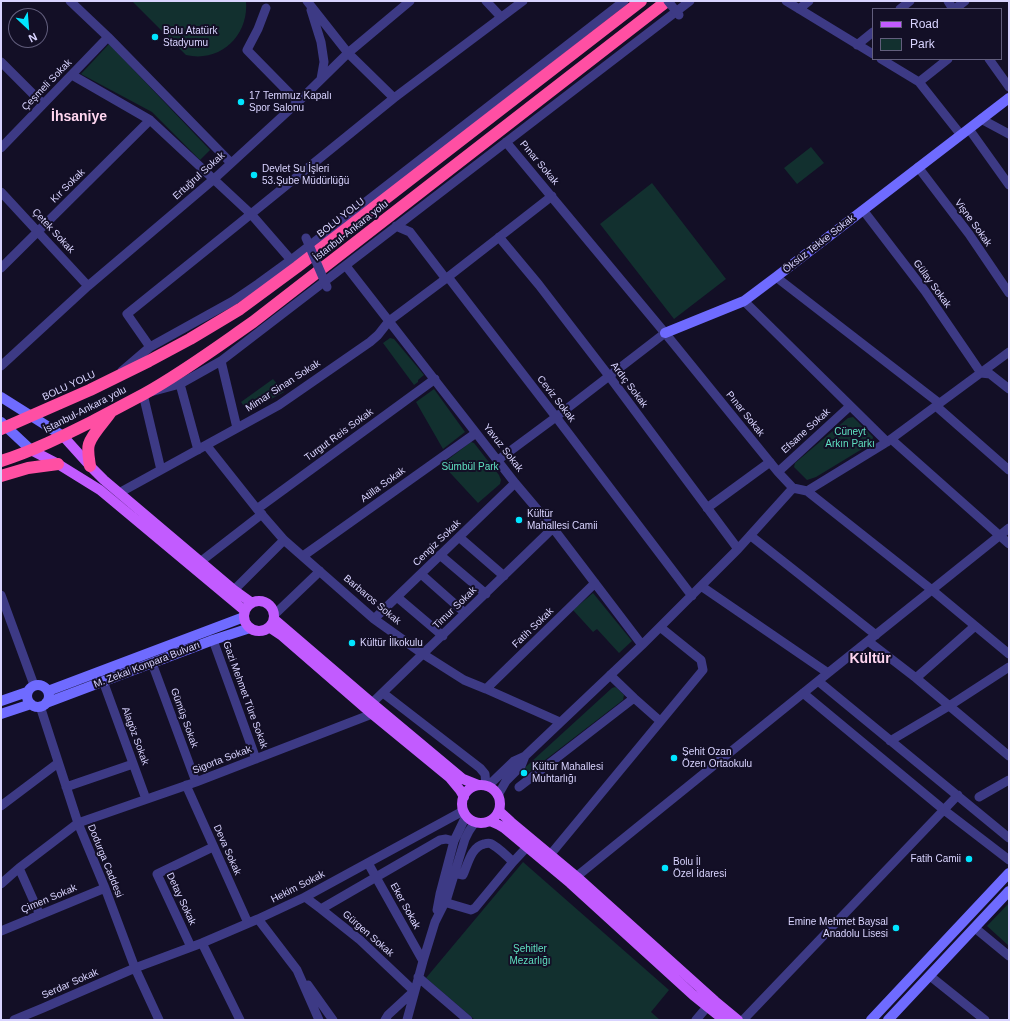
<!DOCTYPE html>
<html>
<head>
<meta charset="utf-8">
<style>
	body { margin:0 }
	#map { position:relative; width:1010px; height:1021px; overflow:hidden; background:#130f26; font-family:Arial,sans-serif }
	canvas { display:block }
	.frame { position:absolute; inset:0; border:2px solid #d9d4ff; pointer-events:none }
	.legend { position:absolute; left:872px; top:8px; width:130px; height:52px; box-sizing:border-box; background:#130f26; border:1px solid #625e7d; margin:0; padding:5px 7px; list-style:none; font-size:12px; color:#d9d4ff }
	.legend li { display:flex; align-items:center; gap:8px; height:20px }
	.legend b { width:20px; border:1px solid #625e7d }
	.north { position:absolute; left:8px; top:8px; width:40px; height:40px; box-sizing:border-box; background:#130f26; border:1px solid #625e7d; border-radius:50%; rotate:154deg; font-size:11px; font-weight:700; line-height:16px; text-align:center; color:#d9d4ff }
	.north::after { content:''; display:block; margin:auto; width:14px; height:18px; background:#00e5ff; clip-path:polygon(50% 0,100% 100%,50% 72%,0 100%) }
</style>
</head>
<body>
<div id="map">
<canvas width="1010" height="1021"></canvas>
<div class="frame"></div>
<ul class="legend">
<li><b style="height:5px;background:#c25bff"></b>Road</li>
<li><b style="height:11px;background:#12302f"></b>Park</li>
</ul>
<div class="north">N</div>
</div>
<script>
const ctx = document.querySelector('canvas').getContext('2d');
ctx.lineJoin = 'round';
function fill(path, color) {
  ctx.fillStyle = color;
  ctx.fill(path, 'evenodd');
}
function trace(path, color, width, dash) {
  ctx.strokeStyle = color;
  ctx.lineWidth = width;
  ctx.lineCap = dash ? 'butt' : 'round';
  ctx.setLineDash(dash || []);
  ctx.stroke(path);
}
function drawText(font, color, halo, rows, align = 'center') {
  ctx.font = font + ' Arial,sans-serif';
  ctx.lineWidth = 4;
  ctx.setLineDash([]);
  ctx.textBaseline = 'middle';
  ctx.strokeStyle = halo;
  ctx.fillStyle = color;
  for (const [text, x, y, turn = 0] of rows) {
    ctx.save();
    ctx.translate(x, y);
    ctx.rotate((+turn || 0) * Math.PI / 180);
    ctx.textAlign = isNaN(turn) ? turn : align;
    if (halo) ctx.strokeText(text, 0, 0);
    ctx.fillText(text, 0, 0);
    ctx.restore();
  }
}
fill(new Path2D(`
	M132,1H246C249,35 221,63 186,55Z
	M109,44L210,150L200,160L152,112L81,74Z
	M811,147L824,163L797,184L784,168Z
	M652,183L726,279L674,319L600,224Z
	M390,338L394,339L424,375L418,380V382L414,385L383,343Z
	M273,379L284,392L248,412L241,402Z
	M434,389L465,432L443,449L416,402Z
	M853,417L873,437L872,443L816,477L807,480L794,467L795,463L848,418Z
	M471,442L474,443L499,475L501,480L500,484L478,503L442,464Z
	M593,593L632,641L619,653L597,629L593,632L573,610Z
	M615,687L617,688L624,695L623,700L523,777L519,773L612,688Z
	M523,862L669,990L651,1012L660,1020H475L426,978Z
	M1009,903V946L987,926Z`), '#12302f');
trace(new Path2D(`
	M70,1L108,37L231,163
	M307,1L348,53L394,98
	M486,1L501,17
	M786,1L873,54
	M948,1L953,9
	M266,8L258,29L247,50L298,102
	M799,9L809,1
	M900,9L910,1
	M955,9L965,1
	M311,10L321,42L324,62L321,79
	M857,45L873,32
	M881,59L919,82L961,135
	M989,59L1009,87
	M1,62L43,104
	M72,75L150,120L251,214L291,260
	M919,82L948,59
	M981,119L1009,134
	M969,129L1009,185
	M506,142L665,333L778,472L793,488L807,491L932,590L1009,654
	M1,148L108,37
	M918,167L969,234L1009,293
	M1,192L88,286
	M863,210L925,291L981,373L990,374L1009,389
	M396,226L410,232L446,279
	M499,237L539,285L609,376L738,549
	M346,266L515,483L553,528L642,645
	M1,268L150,120
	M448,277L556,417L692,596
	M776,277L939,403
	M744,301L887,442
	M150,347L127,314L251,214L394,98L523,1
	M221,361L237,428
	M1,366L88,286L214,179L298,102L348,53L410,1
	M122,371L150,347L233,301L258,284L291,260L624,1
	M180,384L198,450
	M936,406L1009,470
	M891,439L1009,544
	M207,446L257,509L284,540L374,619L423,654L464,680L486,689L560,722
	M498,460L556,417L665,333
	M161,470L143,394L180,384L221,361L690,1
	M778,472L850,406
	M807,491L887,442L1009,352
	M119,493L279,405L370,342L378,335L389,321L448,277L552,196
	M707,508L770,462
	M257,509L435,379
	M751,536L876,635
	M459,537L504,576
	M440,555L486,594
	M303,556L476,433
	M200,562L262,514
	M421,574L465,613
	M701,586L828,673
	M234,590L284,540
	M1,595L34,685
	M397,597L443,636
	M274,615L320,571
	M374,619L515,483
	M213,640L256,759
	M868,641L916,678L1009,756
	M152,663L196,782
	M610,675L634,698L660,721
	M916,678L975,626
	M103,681L146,799
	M818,681L1009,838
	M486,689L595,583
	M383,693L480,768L485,774L486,786
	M803,693L944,810L1009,860
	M372,703L553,528
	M40,706L78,823L105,888L135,968L159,1020
	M890,741L949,706L1009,667
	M186,785L248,923
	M488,786L514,761L525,756L642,645L738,549L793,488
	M66,787L133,764
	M519,787L634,698
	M498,795L506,781L521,766L525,756
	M979,797L1009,780
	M1,806L58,763
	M550,855L703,670L701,660L660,627
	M368,863L423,961
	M19,868L40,915
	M454,873L463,875C468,864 471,847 484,844C487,843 491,843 493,845C500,849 507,856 513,862L527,847
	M571,881L828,673L1009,528
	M1,884L19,868L78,823L196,782L372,714
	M305,897L321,909L360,940L414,991L388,1015L385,1020
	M444,902L471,910L475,908L513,862
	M321,909L440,840L446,839L454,841
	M437,910L440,894L454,841L466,816
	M258,919L297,970L319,1020
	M975,928L1009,956
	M1,931L105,888
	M202,943L240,1020
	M191,947L157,874L213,847
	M930,976L985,1020
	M418,977L468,1020
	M308,985L333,1020
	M14,1020L43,1008L135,968L202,943L258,919L305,897L463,811
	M407,1020L423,961L435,922L447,898L465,839L469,831L475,822
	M696,1020L707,1007
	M743,1020L958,795`), '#3d3a85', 9);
trace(new Path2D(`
	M665,333L744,301L776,277L1009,98
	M1,397L63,436
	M1,422L31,450
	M27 696a11 11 0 1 1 22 0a11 11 0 1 1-22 0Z
	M48,691L244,617
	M1,701L27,692
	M46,703L213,640L250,628
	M1,714L31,704
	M871,1020L1009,873
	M888,1020L1009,891`), '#6f6bff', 10);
trace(new Path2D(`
	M63,436L90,466L104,480L234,590L252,603
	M31,450L58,464L100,490L245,611
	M244 616a15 15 0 1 1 30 0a15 15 0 1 1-30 0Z
	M274,619L372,703L463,779L478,785
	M269,627L281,635L372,714L450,778L460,790L464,797
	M462 804a19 19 0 1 1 38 0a19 19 0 1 1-38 0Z
	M499,811L511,822L577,877L715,1001L738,1020
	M490,821L499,825L504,828L570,883L693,995L724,1020`), '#c25bff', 10);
trace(new Path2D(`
	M1,429L90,390L149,361L190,339L240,309L297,267L641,1
	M1,461C33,451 63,436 93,421C110,412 127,403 144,394C182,373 217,347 253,322L667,1
	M90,466C89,459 87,450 89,444C92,434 105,421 111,412
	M1,476L28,468L58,464`), '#ff4fa3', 12);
trace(new Path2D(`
	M668,1L679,15
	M306,238L327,287`), '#3d3a85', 9);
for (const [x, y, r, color] of [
	[155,37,4,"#00e5ff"],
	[241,102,4,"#00e5ff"],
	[254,175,4,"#00e5ff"],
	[519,520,4,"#00e5ff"],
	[352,643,4,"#00e5ff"],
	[674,758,4,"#00e5ff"],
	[524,773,4,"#00e5ff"],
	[969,859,4,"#00e5ff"],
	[665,868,4,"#00e5ff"],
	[896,928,4,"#00e5ff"]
]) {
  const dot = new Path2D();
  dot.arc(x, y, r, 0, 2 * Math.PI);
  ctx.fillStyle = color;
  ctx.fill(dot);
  trace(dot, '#130f26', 1.5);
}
drawText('10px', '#d9d4ff', '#130f26', [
	["Bolu Atatürk",163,31],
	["Stadyumu",163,43],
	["17 Temmuz Kapalı",249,96],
	["Spor Salonu",249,108],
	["Devlet Su İşleri",262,169],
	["53.Şube Müdürlüğü",262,181],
	["Kültür",527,514],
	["Mahallesi Camii",527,526],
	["Kültür İlkokulu",360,643],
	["Şehit Ozan",682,752],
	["Özen Ortaokulu",682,764],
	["Kültür Mahallesi",532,767],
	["Muhtarlığı",532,779],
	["Fatih Camii",961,859,"right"],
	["Bolu İl",673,862],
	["Özel İdaresi",673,874],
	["Emine Mehmet Baysal",888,922,"right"],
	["Anadolu Lisesi",888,934,"right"]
], 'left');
drawText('10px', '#d9d4ff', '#130f26', [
	["Çeşmeli Sokak",47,85,-46],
	["Pınar Sokak",539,163,50],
	["Ertuğrul Sokak",199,176,-42],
	["Kır Sokak",68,186,-45],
	["BOLU YOLU",341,218,-38],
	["Vişne Sokak",973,223,54],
	["Çetek Sokak",53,231,47],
	["İstanbul-Ankara yolu",351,231,-38],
	["Öksüz Tekke Sokak",819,244,-38],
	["Gülay Sokak",932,284,54],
	["Ardıç Sokak",629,385,53],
	["BOLU YOLU",69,386,-25],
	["Mimar Sinan Sokak",283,386,-33],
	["Ceviz Sokak",556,399,52],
	["İstanbul-Ankara yolu",85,410,-27],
	["Pınar Sokak",745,414,51],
	["Efsane Sokak",806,431,-42],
	["Turgut Reis Sokak",339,435,-36],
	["Yavuz Sokak",503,448,52],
	["Atilla Sokak",383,485,-36],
	["Cengiz Sokak",437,543,-44],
	["Barbaros Sokak",372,600,40],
	["Timur Sokak",455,608,-44],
	["Fatih Sokak",533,628,-44],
	["M. Zekai Konpara Bulvarı",147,665,-21],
	["Gazi Mehmet Türe Sokak",245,695,70],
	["Gümüş Sokak",184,718,70],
	["Alagöz Sokak",135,736,70],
	["Sigorta Sokak",222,760,-21],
	["Deva Sokak",227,850,66],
	["Dodurga Caddesi",105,861,68],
	["Hekim Sokak",298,887,-27],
	["Çimen Sokak",49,899,-23],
	["Detay Sokak",181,899,65],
	["Eker Sokak",405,906,61],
	["Gürgen Sokak",368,934,41],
	["Serdar Sokak",70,984,-24]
]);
drawText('10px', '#5fe0c0', '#130f26', [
	["Cüneyt",850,432],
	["Arkın Parkı",850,444],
	["Sümbül Park",470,467],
	["Şehitler",530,949],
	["Mezarlığı",530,961]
]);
drawText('bold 14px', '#ffd6f0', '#130f26', [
	["İhsaniye",79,117],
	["Kültür",870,659]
]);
</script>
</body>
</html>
